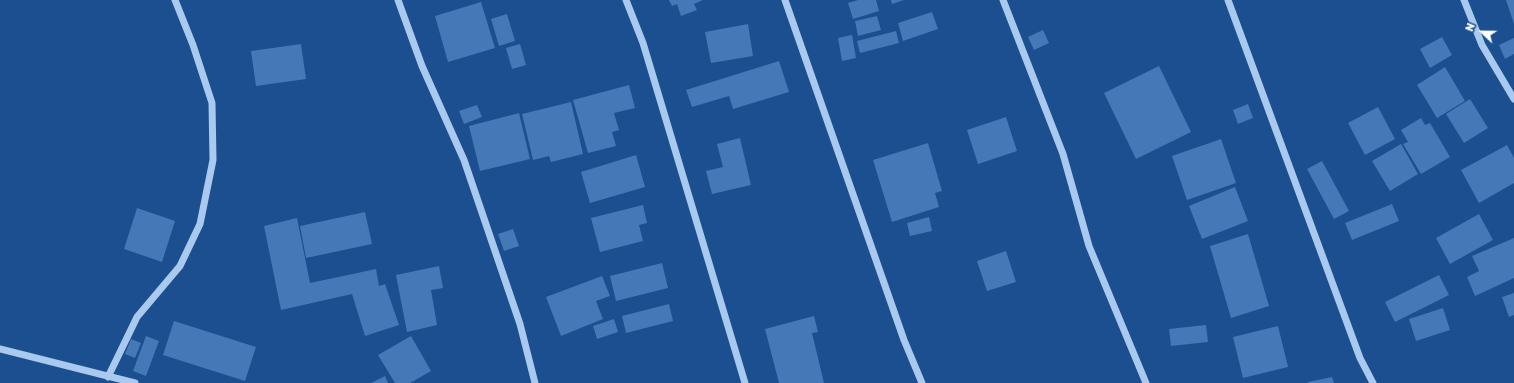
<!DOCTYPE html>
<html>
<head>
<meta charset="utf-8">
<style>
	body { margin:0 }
	#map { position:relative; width:1514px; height:383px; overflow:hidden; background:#1b4f8f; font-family:Rubik,sans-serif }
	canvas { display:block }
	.north { position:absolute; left:1462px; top:12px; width:40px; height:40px; -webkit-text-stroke:3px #1b4f8f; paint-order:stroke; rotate:292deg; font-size:11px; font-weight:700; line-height:16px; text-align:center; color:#fff }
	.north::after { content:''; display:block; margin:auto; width:14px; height:18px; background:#fff; clip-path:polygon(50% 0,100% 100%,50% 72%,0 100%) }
</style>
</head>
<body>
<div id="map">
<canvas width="1514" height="383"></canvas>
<div class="north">N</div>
</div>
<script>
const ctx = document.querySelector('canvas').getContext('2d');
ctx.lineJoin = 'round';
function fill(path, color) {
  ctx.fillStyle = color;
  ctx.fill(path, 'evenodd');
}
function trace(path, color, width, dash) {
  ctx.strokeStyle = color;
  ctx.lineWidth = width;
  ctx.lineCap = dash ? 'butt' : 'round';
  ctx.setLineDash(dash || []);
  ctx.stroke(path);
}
fill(new Path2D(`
	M669,0H703L694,4L697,10L681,16L677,4L672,6Z
	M858,0H876L879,11L853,19L848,3Z
	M891,0H904L892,4Z
	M1506,0H1514V24Z
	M481,2L495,48L448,62L435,16Z
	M932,12L938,29L903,41L898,23Z
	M507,14L515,41L499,46L491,19Z
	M877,16L881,30L858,36L855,21Z
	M748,24L753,56L711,63L705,32Z
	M1043,30L1049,43L1034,50L1028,37Z
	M896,31L899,43L860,53L857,41Z
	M852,35L856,58L842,61L838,38Z
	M1442,37L1452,55L1430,68L1420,49Z
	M1514,38V54L1505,59L1499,45Z
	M301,44L306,79L256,86L251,51Z
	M520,44L526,65L512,69L506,48Z
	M779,61L789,92L733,109L729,96L692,107L686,90Z
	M1159,66L1191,132L1136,159L1104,93Z
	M1445,67L1465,101L1437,118L1417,85Z
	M629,85L635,108L614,113L619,130L612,132L616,146L588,153L573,100Z
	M1470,99L1488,128L1464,143L1446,114Z
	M571,102L583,154L551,162L549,156L533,160L522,114Z
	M1248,104L1253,118L1238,124L1233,110Z
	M477,105L482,117L464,124L459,111Z
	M1378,107L1395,139L1365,155L1348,123Z
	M519,113L530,159L480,171L469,126Z
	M1006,117L1017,151L978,164L967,130Z
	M1421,118L1425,125L1430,123L1450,157L1421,174L1403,144L1408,142L1401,130Z
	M740,138L751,185L712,194L706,171L723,167L717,144Z
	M1221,139L1236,183L1187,200L1172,156Z
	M928,143L942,191L935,193L939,207L892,222L873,160Z
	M1401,144L1418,174L1390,191L1372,161Z
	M1507,145L1514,158V183L1479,203L1461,170Z
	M636,155L645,187L590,203L581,172Z
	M1322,161L1349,211L1334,219L1307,169Z
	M1235,187L1248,221L1202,239L1189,206Z
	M1392,204L1399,221L1352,240L1345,223Z
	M643,205L647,223L639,225L643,241L600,252L591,218Z
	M137,208L175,221L162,262L124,249Z
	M365,212L372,244L306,258L300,226Z
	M1479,214L1493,240L1450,264L1436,238Z
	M929,217L932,231L910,236L907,223Z
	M297,218L310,283L376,269L379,286L385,284L399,325L365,336L352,294L281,310L264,226Z
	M513,229L519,246L504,251L498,234Z
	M1248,234L1269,306L1231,318L1210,246Z
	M1514,238V278L1475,296L1467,277L1479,271L1472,256Z
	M1006,251L1016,282L987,291L977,261Z
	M662,263L668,288L616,301L610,276Z
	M439,266L443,288L431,290L437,325L407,332L396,275Z
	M1439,275L1449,295L1395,322L1385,302Z
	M602,276L610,296L596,301L603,319L561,336L546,297Z
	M1514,293V315L1509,317L1502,297Z
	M669,304L673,321L626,333L622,316Z
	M1443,308L1450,330L1416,341L1409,319Z
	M814,316L818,332L812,333L824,383H779L765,329Z
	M614,319L618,332L597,339L593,326Z
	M174,321L256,347L245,381L163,355Z
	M1206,325L1208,342L1171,346L1169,329Z
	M1278,326L1288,367L1243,378L1233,337Z
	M146,336L159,341L146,376L133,371Z
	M411,336L431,371L410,383H395L378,355Z
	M131,339L141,343L135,358L125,354Z
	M385,376L388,383H371Z
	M1332,377L1334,383H1308V382Z`), '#4478b7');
trace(new Path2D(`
	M398,0L422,66L464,160L520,324L535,383
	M626,0L643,43L745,383
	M785,0L904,340L922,383
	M1003,0L1063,154L1089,246L1146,383
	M1228,0L1360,358L1373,383
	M1464,0L1482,45L1514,99
	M0,349L135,383
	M108,377L137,317L180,266L200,224L213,160L212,103L193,45L175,0`), '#a9c9ee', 7);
</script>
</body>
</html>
